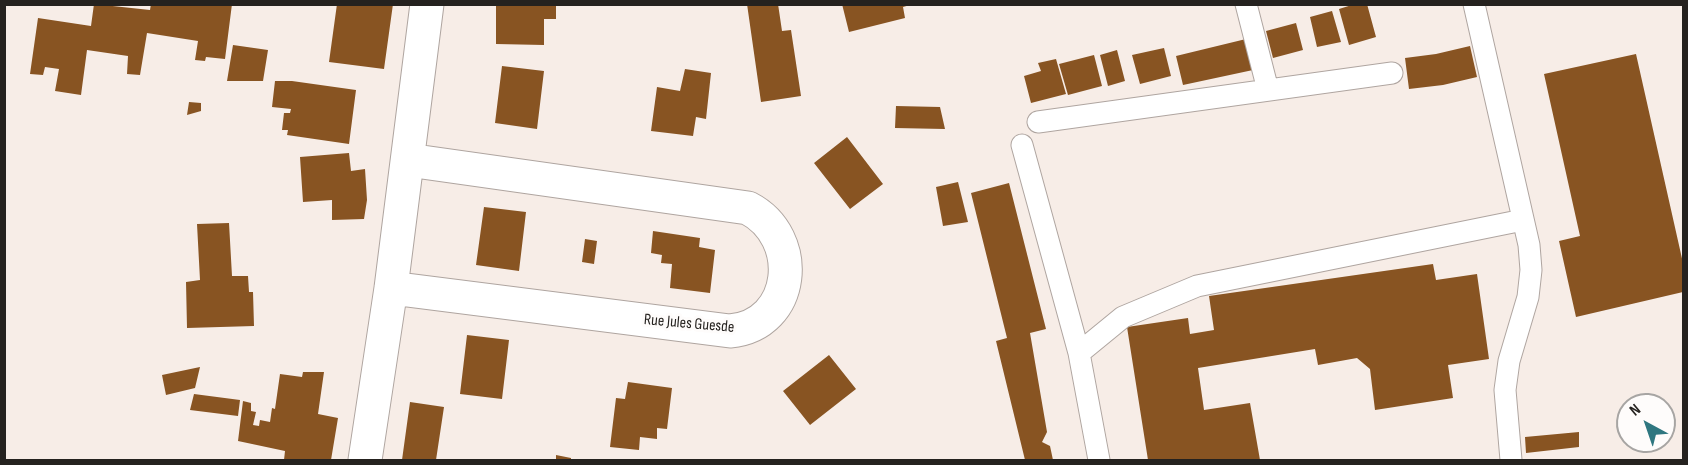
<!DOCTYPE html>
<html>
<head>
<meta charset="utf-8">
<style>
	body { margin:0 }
	#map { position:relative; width:1688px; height:465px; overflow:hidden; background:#f7ede7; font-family:"Sofia Sans Condensed",sans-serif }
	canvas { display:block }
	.frame { position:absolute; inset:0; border:6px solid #25221f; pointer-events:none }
	.north { position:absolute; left:1616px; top:393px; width:60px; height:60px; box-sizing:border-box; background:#fefcfb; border:2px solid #a7a5a3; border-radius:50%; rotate:320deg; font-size:16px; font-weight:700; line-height:24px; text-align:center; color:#25221f }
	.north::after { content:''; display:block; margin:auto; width:21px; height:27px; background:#2f7780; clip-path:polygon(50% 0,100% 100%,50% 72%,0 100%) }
</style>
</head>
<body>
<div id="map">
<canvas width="1688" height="465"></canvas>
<div class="frame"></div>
<div class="north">N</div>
</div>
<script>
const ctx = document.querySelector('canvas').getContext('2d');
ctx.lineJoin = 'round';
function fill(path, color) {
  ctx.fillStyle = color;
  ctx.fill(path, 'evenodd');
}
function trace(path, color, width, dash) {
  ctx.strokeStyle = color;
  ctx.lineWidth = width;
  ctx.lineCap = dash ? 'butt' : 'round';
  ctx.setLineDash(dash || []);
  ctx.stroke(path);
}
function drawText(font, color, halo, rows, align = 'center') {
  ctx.font = font + ' "Sofia Sans Condensed",sans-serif';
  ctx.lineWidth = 6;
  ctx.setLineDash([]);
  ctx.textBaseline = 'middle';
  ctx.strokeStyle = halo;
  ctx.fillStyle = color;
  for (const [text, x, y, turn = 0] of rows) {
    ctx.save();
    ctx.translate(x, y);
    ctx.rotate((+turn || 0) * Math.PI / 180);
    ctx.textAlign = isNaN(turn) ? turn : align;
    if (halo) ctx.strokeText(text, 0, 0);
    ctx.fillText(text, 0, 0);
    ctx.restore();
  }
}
fill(new Path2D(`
	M94,4L150,10L151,4H232L225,59L206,57L205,61L195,60L198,41L147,33L140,75L127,74L128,56L87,50L81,95L55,91L59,69L45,67L43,75L30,74L38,18L91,26Z
	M337,4H393L384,69L329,62Z
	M496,4L556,6V19H544V45L496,44Z
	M747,4H778L782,31L791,30L801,96L761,102Z
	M842,4H910V5L903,7L905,18L849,32Z
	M1355,4H1367L1376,37L1349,45L1339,9Z
	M1332,11L1341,42L1317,47L1310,17Z
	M1296,23L1303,50L1273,58L1266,31Z
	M1246,39L1253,70L1183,85L1176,56Z
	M233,45L268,50L263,81H227Z
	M1470,46L1477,77L1443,85L1409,89L1405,58L1436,54Z
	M1164,48L1171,76L1140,84L1132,55Z
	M1117,50L1125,81L1108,86L1100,55Z
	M1636,54L1683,263V292L1576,317L1559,241L1580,236L1544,74Z
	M1094,55L1102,86L1068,95L1059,64Z
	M1056,59L1066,94L1031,103L1024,76L1041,71L1038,63Z
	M502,66L544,71L537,129L495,123Z
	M685,69L711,73L706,119L696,117L693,136L651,131L657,87L680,91Z
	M275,81H292L356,90L349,144L287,135L288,130H282L284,113H290L291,109L272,107Z
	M189,102L201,103V111L187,115Z
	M896,106L940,107L945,129L895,128Z
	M847,137L883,184L850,209L814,163Z
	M349,153L351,171L365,169L367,200L364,219L332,220V200L303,202L300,157Z
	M958,182L968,222L943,226L936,187Z
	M1009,183L1046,329L1030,333L1047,432L1042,442L1050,446L1053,460H1025L996,341L1007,338L971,193Z
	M484,207L526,212L519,271L476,265Z
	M229,223L232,276H248L249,292H253L254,326L187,328L186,282L200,280L197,224Z
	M653,231L700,238L699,247L715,250L710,293L670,288L672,264L661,263L662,255L651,253Z
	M585,239L597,241L594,264L582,262Z
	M1433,264L1436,280L1477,274L1489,359L1448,365L1453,398L1375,410L1370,369L1357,358L1318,365L1315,349L1198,368L1204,410L1250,403L1260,460H1148L1127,327L1188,318L1190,334L1214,330L1209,296Z
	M467,335L509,340L502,399L460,394Z
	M829,355L856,389L810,425L783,391Z
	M200,367L195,388L166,395L162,375Z
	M303,372H324L318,414L338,418L331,460H284L285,451L238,441L243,401L251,403V411L256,412L253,425L259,426L260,420L270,422L272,408L275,409L280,374L302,377Z
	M628,382L672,388L667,429L657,428V439L640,437L639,450L610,447L616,398L625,399Z
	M194,394L240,400L238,416L190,410Z
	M410,402L444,407L436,460H402Z
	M1579,432V447L1526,453L1525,437Z
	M556,455L571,458V460H556Z`), '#885422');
const service = new Path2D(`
	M1246,4L1268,90
	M1474,4L1529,245L1531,270L1528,297L1509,361L1505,390L1511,460
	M1038,122L1392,73
	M1022,145L1079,353L1099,460
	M1079,353L1123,317L1197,286L1523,220`);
const minor = new Path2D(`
	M391,288L730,331C796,325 804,237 748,208L408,160
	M365,460L391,288L427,4`);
trace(service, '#afa5a0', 23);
trace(minor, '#afa5a0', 35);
trace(service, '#fff', 21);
trace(minor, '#fff', 33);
drawText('16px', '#25221f', '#fefcfb', [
	["Rue Jules Guesde",689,324,5]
]);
</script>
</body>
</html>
